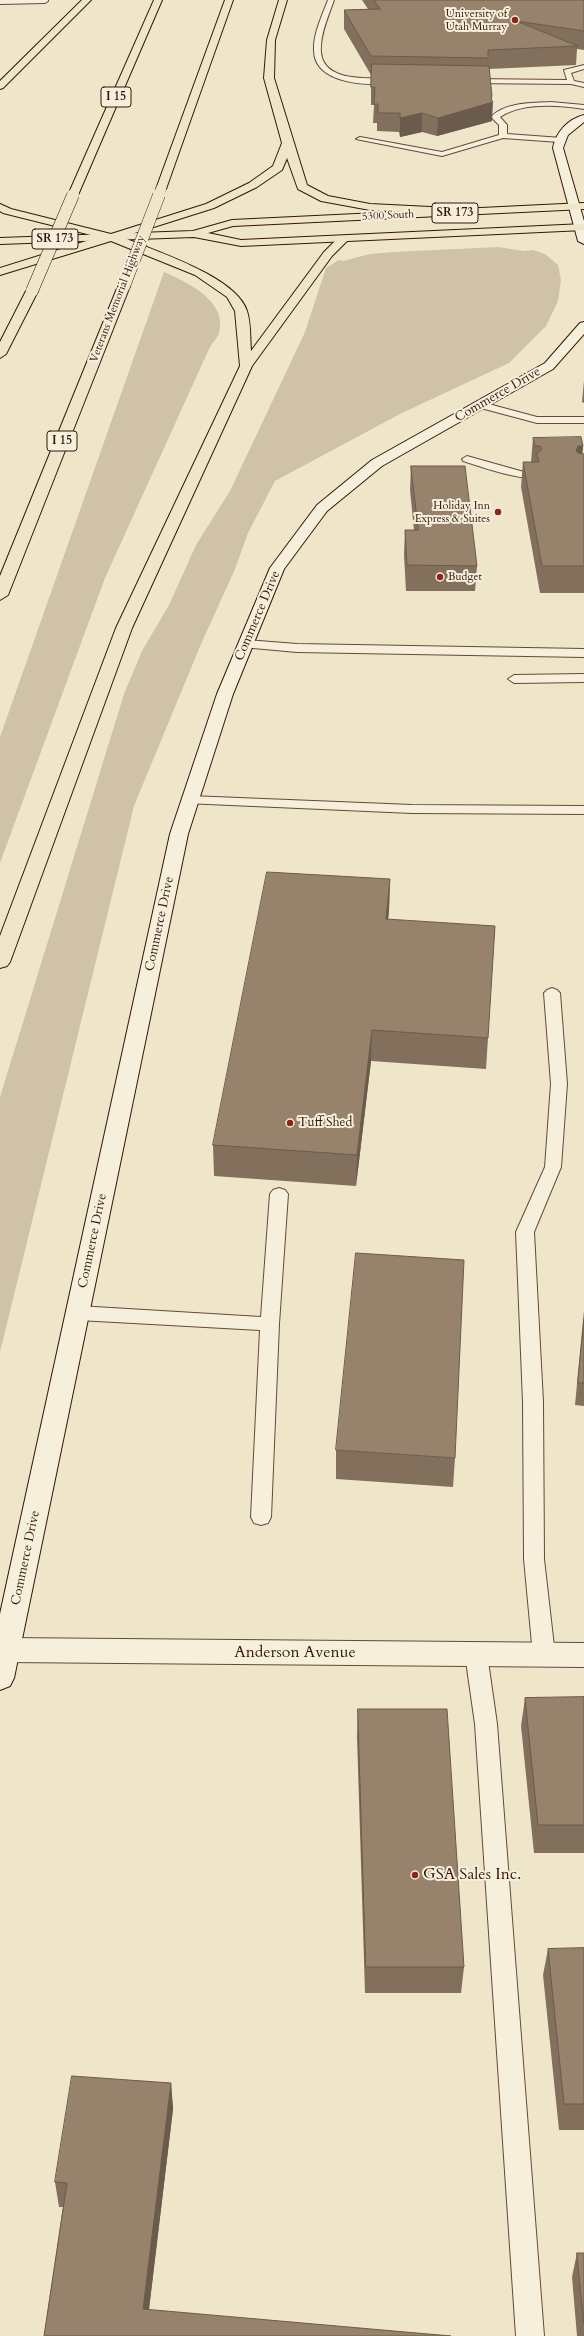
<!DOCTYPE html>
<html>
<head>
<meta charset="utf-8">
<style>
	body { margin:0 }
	canvas { display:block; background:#efe6c9 }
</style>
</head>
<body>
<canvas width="584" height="2336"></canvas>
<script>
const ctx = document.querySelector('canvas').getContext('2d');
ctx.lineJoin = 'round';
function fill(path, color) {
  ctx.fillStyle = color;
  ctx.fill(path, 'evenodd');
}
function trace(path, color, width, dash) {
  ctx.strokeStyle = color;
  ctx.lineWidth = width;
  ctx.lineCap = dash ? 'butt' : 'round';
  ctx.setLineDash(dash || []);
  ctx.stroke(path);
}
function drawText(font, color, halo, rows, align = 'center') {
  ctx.font = font + ' Cardo,serif';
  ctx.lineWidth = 4;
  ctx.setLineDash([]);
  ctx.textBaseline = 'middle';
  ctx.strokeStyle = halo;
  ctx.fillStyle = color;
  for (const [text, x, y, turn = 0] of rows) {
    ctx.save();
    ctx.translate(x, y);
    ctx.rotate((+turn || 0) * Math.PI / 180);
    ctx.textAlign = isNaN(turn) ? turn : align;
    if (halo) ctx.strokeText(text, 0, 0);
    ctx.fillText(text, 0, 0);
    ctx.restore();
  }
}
fill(new Path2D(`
	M498,247L524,251L533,250L545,254L558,265L561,280L558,301L546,326L509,363L400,414L275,481L248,533L235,569L201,644L134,806L0,1352V1097L124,694L142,651L169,605L196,545L230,491L305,332L326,268L339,260L343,261L370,254L393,252Z
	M164,272C187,282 228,301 219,333C217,338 212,344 209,349L105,578L0,863V737Z`), '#d0c2a8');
const lane = new Path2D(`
	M0,0H48V1L45,3L0,4Z
	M328,0H334C329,15 322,29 321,45C317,84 369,78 394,78L398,80L397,82C371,87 315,85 314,51C313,34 322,16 328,0Z
	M584,65V69L571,73L574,81L584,83V87L571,84L469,83L465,81L469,79L567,80L564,70Z
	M551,102L584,105V109C559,105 522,102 500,117L507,125V134L562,138L563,140L559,142L503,138L442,156L356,139L360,137L442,152L499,135V125L491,117C505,102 533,103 551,102Z
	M481,402L537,417H584V423H537L477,407L476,405Z
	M467,456L524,472L538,473L539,475C531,485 476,465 463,461L462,459Z
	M246,640L297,644L584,649V657L297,652L242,647L240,644L242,641Z
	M584,674V682L514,683L508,679L514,675Z
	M190,796L412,805L584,806V814L412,813L185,803L183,800Z
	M552,988L557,990L560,993L567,1084L561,1167L534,1232L543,1402L544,1559L555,1655L552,1661L544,1664L536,1661L533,1655L524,1559L523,1402L516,1232L545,1167L551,1084L544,993L547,990Z
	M279,1188L285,1190L288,1194L279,1324L271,1517L268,1523L261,1525L254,1523L251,1517L260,1330L78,1320L72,1318L69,1313L72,1308L78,1306L261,1317L270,1194L273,1190Z
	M476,1645L484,1648L487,1654L497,1724L544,2336H516L475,1724L465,1654L468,1648Z`);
const street = new Path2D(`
	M6,1638L584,1643V1667L6,1662L0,1660V1640Z`);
const secondary = new Path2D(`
	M584,115V122L568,135L563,148L584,221V244L578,241L553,148C556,132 568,119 584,115Z
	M584,322V334L553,369L382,466L327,511L284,569L233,694L188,834L14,1678L10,1686L0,1690V1614L170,834L217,694L270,568L317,505L372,460L545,363L580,323Z`);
const primary = new Path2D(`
	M584,203V209L233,226L208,233L241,240L584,224V230L241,246L194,237L0,244V238L193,231L232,220Z`);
const highway = new Path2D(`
	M82,0H91L3,88L0,89V81Z
	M154,0H162L78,195L77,197H69L68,195Z
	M225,0H233L166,189L161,192L157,191L156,189Z
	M279,0H287L275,40L274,78L307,185L328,196L370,204L471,209L476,212L471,215L370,210L321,201L298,189L287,158L282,170L257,187L214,208L122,237C154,251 236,276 247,311C251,323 250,338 251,351L324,252L340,236H348L350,238L332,256L252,366L132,628L10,962L7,966L0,968V936L116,628L240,366L235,311L227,297L195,275L111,241L0,275V268L99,237L3,213L0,211V204L11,209L111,234L206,204L249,183L273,166L282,143L264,78L267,40Z
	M124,282L130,286L8,595L0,600V576L118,286Z
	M32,287L38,291L6,354L0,358V342L26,291Z`);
trace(lane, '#654938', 2);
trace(street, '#654938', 2);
trace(secondary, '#371508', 2);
trace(primary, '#371508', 2);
trace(highway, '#371508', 2);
fill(lane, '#f5efdc');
fill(street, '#f5efdc');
fill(secondary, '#f5efdc');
fill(primary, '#efe6c9');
fill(highway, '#efe6c9');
const highwayBridgeFar1 = new Path2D(`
	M158,196L161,189`);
const highwayBridge = new Path2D(`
	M124,286L159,195
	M32,291L73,195`);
trace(highwayBridgeFar1, '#371508', 10, []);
trace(highwayBridge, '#371508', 13, []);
trace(highwayBridgeFar1, '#efe6c9', 10);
trace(highwayBridge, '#efe6c9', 12);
fill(new Path2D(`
	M362,0H584V50L577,49L576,65L489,69L492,101V121L437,136L422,132L400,137L399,132L377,131V123H373L374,105H371V75L344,29V10L368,9Z
	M584,380V403L582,402Z
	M533,438L583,446L582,454H584V593H540L521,487L523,462H531Z
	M411,466L477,566L475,591H406L404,555L405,530H414L410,490Z
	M390,879L389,910L388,919L488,1038L486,1069L371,1061L356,1186L214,1176L213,1145Z
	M584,1310V1406L575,1405Z
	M336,1450L455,1458L453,1487L336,1479Z
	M584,1697V1853H534L521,1726L525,1698Z
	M358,1709L464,1967L461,1993H365L357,1737Z
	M584,1948V2130H559L543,1975L548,1949Z
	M171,2083L173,2109L149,2310L44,2336L63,2207H59L55,2182Z
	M577,2253H584V2336H577L572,2277Z`), '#82705d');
fill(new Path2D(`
	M492,96V103L493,102L492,121L437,136L438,118L491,99Z
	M422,113V132L400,137V118Z
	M578,446H583L581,471L576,451Z
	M390,879L389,910L385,949L386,919Z
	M372,1030L371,1061L356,1186L357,1155Z
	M171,2083L173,2109L146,2333L143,2309Z`), '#6a5b4c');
const building = new Path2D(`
	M374,0H584V31L516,21L578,46L488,50V58L371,56L344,10L380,9Z
	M372,64L489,66L492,96L491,99L493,102L438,118L422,113L400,118V113H378V104H374L375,87H371Z
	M581,437L583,446H578L576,451L578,453L584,454V566H542L523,462H539L537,454L542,449L540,446H535L533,438Z
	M411,466H465L477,566L407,565L405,530H418Z
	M267,872L390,879L386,919L495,926L488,1038L372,1030L357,1155L213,1145Z
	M356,1253L464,1260L455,1458L336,1450Z
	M584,1319V1383H578Z
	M584,1697V1825H538L525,1698Z
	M358,1709H447L464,1967H366Z
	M584,1948V2104H564L548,1949Z
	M72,2076L171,2083L143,2309L451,2336H44L67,2183L55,2182Z
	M577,2253H584V2324Z`);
fill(building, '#97826c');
trace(building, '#6a5b4c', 1);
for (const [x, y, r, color] of [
	[515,20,4,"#8f2418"],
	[498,512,4,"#8f2418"],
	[440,577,4,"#8f2418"],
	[290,1123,4,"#8f2418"],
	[415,1875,4,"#8f2418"]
]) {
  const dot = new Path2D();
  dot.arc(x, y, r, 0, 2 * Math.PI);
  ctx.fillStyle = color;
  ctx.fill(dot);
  trace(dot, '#f5efdc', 1.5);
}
drawText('11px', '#371508', '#f5efdc', [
	["University of",507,14],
	["Utah Murray",507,27],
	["Holiday Inn",490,506],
	["Express & Suites",490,519],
	["Budget",448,577,"left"]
], 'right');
drawText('11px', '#371508', '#f5efdc', [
	["5300 South",388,216,-3],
	["Veterans Memorial Highway",118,299,-69]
]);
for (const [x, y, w] of [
	[116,97,30],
	[455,213,46],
	[55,239,46],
	[62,441,30]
]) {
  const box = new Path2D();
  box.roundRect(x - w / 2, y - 10, w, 20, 3);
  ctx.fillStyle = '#f5efdc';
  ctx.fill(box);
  trace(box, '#371508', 1);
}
drawText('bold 12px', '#371508', null, [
	["I 15",116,97],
	["SR 173",455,213],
	["SR 173",55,239],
	["I 15",62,441]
]);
drawText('13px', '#371508', '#f5efdc', [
	["Commerce Drive",498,395,-30],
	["Commerce Drive",258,616,-67],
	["Commerce Drive",160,924,-78],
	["Commerce Drive",93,1241,-78],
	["Commerce Drive",26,1558,-78]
]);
drawText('13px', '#371508', '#f5efdc', [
	["Tuff Shed",298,1123]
], 'left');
drawText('16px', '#371508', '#f5efdc', [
	["Anderson Avenue",295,1653]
]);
drawText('16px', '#371508', '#f5efdc', [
	["GSA Sales Inc.",423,1875]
], 'left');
</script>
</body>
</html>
